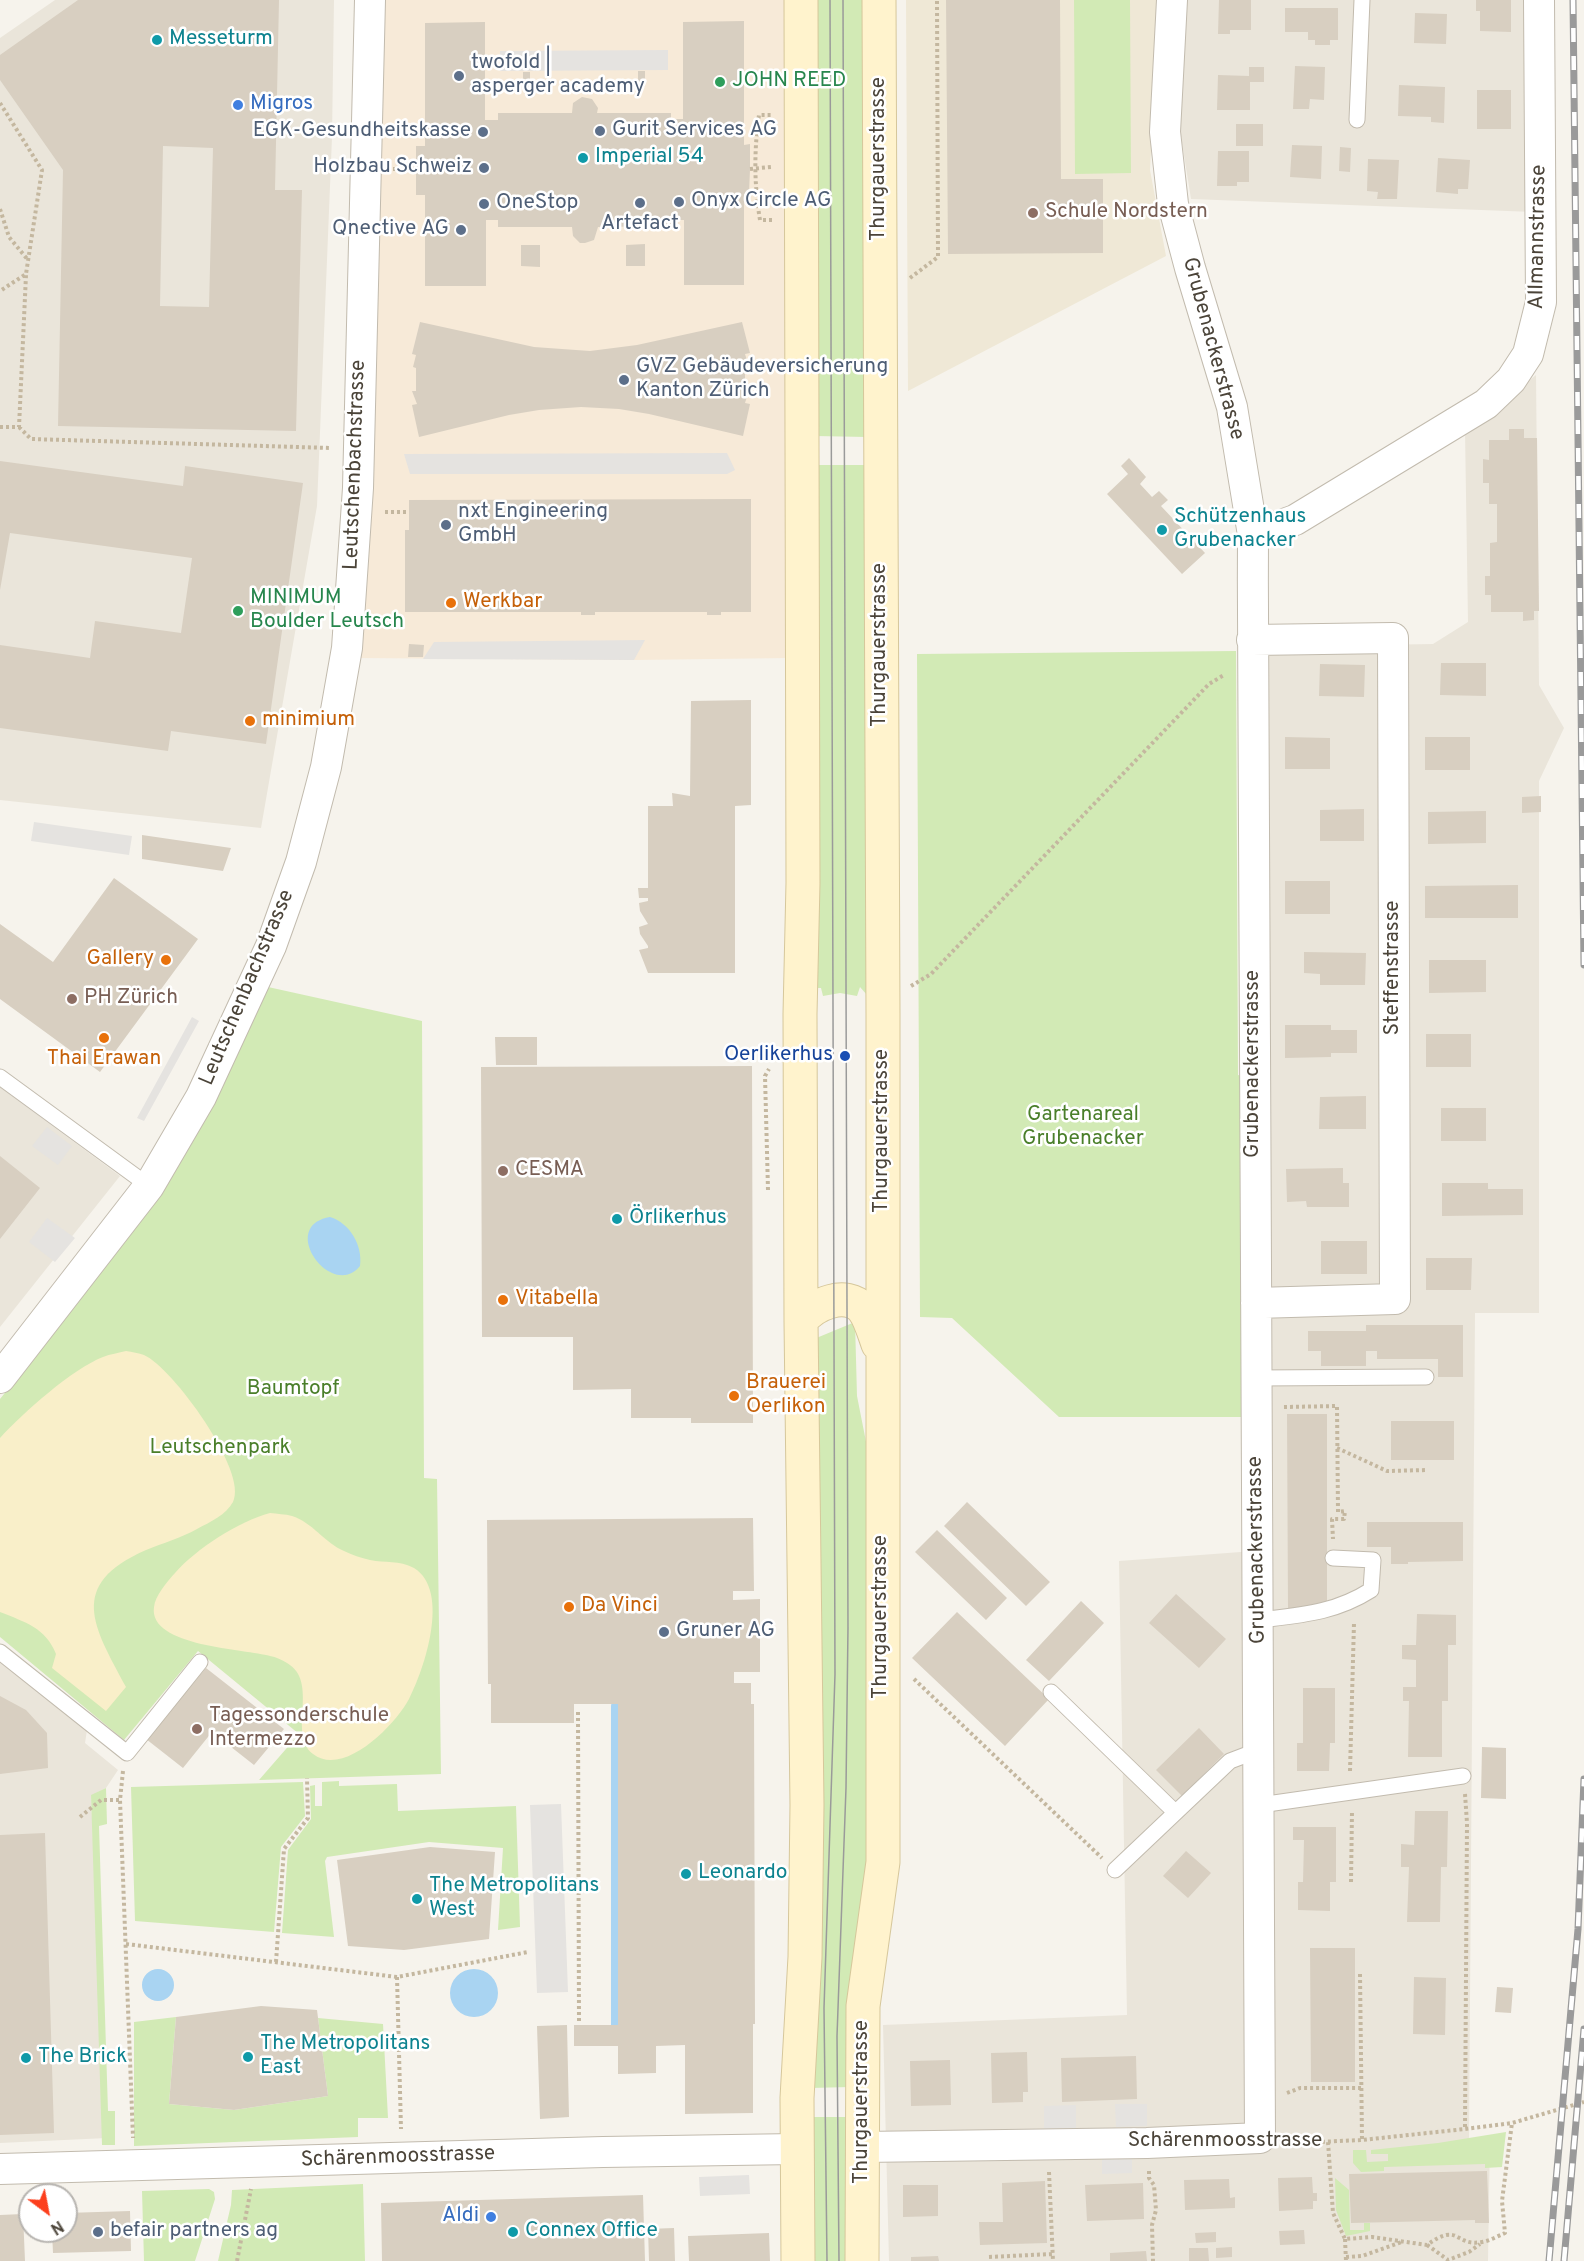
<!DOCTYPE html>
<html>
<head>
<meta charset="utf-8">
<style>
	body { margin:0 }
	#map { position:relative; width:1584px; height:2261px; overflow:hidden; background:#f6f3ec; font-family:Overpass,sans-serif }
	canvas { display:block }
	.north { position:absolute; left:18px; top:2183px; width:60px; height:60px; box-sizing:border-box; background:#fff; border:2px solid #b7b4b0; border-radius:50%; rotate:148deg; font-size:16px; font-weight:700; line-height:24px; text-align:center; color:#4b4439 }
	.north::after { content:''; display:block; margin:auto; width:21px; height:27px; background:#fc3f1d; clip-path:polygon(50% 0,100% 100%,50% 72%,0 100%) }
</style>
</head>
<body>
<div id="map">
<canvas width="1584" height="2261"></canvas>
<div class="north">N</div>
</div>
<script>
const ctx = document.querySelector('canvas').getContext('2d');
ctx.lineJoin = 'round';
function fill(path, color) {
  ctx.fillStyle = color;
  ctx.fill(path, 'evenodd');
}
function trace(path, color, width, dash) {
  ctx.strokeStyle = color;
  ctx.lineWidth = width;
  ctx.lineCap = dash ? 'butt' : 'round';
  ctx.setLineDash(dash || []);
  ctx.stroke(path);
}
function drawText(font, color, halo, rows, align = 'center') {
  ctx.font = font + ' Overpass,sans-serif';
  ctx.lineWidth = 5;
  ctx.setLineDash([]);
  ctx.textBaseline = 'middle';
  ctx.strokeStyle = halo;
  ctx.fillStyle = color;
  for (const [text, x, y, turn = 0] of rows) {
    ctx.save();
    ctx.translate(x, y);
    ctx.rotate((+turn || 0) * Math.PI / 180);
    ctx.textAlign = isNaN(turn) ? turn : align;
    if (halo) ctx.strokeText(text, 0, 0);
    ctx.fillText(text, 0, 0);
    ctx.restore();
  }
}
fill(new Path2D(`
	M55,0H334L332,137L317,506L261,828L0,800V38Z
	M1186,0H1533L1534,212L1191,199L1178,118Z
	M1536,375L1539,685L1564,728L1539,781V1313H1475L1469,2139L1490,2136L1488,2261H889L883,2025L1127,2015L1119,1561L1268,1550L1259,647L1433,644L1468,622L1465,431Z
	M0,1087L120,1176L0,1327Z
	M0,1658L87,1730L85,1743L118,1770L106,1788L91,1796L107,2138L0,2143Z`), '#eae5da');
fill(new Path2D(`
	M381,0H790V658L634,660L355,658Z`), '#f7ead8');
fill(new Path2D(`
	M906,0H1159L1150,170L1166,256L908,391Z`), '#efe8d6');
fill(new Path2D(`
	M813,0H865L867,437L815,436Z
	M1074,0H1130L1131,173L1075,174Z
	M815,465H867V995L860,987L857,996L840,993L823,996L821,988H817Z
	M1236,651L1238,1075L1246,1077V1417H1059L952,1318L920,1317L917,654Z
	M268,987L422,1021L424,1478L437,1479L441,1774L259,1780L299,1734L198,1651L124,1740L0,1637V1399L85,1293L135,1225Z
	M855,1322L857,1396L870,1462V1849L850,2087L810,2088L814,1339Z
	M339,1781V1786L397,1784L398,1811L516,1806L520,1927L498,1930L503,1848L429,1842L327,1857L325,1861L334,1937L282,1933L288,1850L311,1819L310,1786L315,1785V1806H322V1782Z
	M303,1782L305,1816L281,1847L274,1932L135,1921L131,1787Z
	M106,1788L107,1824L99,1826L108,2111H115V2145H102L91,1795Z
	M176,2017L169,2104L234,2110L328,2096L318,2018L383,2024L388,2118H358V2137L134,2146V2022Z
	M810,2117H850L849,2261H815L811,2239Z
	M1506,2132L1502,2167L1485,2168V2164L1384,2167V2171L1361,2172L1353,2163V2150H1366L1367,2162L1388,2161V2154H1371V2150L1438,2143Z
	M1335,2178L1349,2190L1350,2230H1364V2223H1370V2231L1346,2236L1336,2210Z
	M363,2184L365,2261H218L231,2205L232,2190Z
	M209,2189L214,2192L215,2199L195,2261H144L142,2191Z`), '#d2eab5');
fill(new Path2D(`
	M126,1351C132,1352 139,1353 144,1355C172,1367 249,1472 233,1502C226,1515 210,1522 197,1529C181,1538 163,1543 146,1550C66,1585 94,1627 126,1687L106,1711L52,1668L56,1654C46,1628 25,1622 0,1612V1438C23,1413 72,1369 103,1357C110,1354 119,1353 126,1351Z
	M270,1513C277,1514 285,1514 292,1516C312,1522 325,1543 344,1551C352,1555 361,1558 370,1560C385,1563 399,1560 414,1568C451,1591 424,1670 409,1699C396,1724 344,1778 313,1754C287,1734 320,1682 287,1663C282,1660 276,1657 270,1656C247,1649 148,1647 154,1607C155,1596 167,1582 175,1573C196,1549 239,1521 270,1513Z`), '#f9efc9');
fill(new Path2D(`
	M668,50V70L500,71V51Z
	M727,453L735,470L727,474H410L404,454Z
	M645,640L634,660L423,659L434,642Z
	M34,822L132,836L129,855L31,841Z
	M192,1017L199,1021L144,1121L137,1118Z
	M47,1127L72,1146L58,1165L32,1146Z
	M47,1218L75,1238L55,1262L29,1242Z
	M561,1804L568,1992L537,1993L530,1805Z
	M1115,2104H1147V2126L1116,2127Z
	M1076,2105V2128L1044,2129V2106Z
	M1132,2151V2173L1102,2174V2152Z
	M749,2175L750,2194L700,2196L699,2177Z`), '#e5e3e0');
fill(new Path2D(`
	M330,1217C350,1223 363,1246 360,1266C332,1301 277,1226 330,1217Z
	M450 1993a24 24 0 1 1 48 0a24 24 0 1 1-48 0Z
	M142 1985a16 16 0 1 1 32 0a16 16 0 1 1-32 0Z`), '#a9d4f2');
trace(new Path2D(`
	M615,1706V2025`), '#a9d4f2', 8);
fill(new Path2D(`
	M78,0H279L275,190H302L296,431L58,426L63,170L0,80V55ZM163,146L213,148L209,307L160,306Z
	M946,0H1060L1061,179H1103V253L948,254Z
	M1219,0H1251V30H1230V34H1218Z
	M1476,0H1511V32L1480,31V11H1476Z
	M1285,8H1338V40H1330V45H1315V40H1308V32H1285Z
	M1415,13L1447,14L1446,44L1414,43Z
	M744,21V145L750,144V169L749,194H744V285H684V220H671V226L598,227L594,240L585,243H580L573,236L572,227H498V220H486V286H425V195H416V146H425V23L485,22V120H498V113H572L573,103L582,97L592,99L598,108L597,113H671V119H683V22Z
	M1295,66L1325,67L1324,100L1310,99L1309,109H1293Z
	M1249,67H1264V82H1250V110H1217L1218,75L1249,76Z
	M638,71H645V87H638Z
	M523,72H530V88H523Z
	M1399,85L1445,87L1444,123L1431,122V117L1398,116Z
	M1477,90H1511V129H1477Z
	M1236,124H1263V146H1236Z
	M1292,145L1322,146L1321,179L1290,177Z
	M1340,147L1351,148L1350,172L1339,171Z
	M1218,151H1249V182H1237V186H1217Z
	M1438,158L1470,160L1468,189H1458V194L1436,192Z
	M1368,159L1399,160L1397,199H1377L1378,192L1367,191Z
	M645,244V266H626V245Z
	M521,245H540V267L521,266Z
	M420,322L534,347L590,351L637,345L742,322L750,353L745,354L749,367H745V389L749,390L745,403L750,404L743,436L649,414L619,409L581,407L539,410L509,415L419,437L412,405L417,404L412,391H416V368L413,367L416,355L412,354Z
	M1509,429H1524V438H1537L1539,611H1534V620L1523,621V612H1491V595H1485V576H1490V543L1497,542V504H1489V483H1483V459L1489,460V440H1509Z
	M1129,458L1146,477L1140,484L1152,497L1159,491L1168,500L1161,506L1205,553L1182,574L1107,494L1128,474L1121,466Z
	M0,461L183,486L185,466L303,483L266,744L171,731L168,751L0,728V645L90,658L95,621L181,633L192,558L10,533L0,590Z
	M751,499V612H721V615H707V612H595V615H581V612H405V530H409V500Z
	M409,644L424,645L423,657H408Z
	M1441,663H1486V696L1440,695Z
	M1320,664L1365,665L1364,697L1319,696Z
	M751,700V805L735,806V973H648L639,950L648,948V946L640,934L639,927L648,924L640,911L639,903L648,901V898H639L638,888H648V806H673L672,793L690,796L691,701Z
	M1285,737L1330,738V769H1285Z
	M1425,737H1470V770H1425Z
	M1541,796V812L1522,813V797Z
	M1364,809V841H1320V810Z
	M1486,811V843L1428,844V812Z
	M142,835L231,848L223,871L142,859Z
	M114,878L198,939L100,1072L0,999V924L53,962Z
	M1285,881H1330V914H1285Z
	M1518,885V918H1425V886Z
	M1304,952L1366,953L1365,985H1320V974L1304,973Z
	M1429,960H1486V992L1429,993Z
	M1285,1025H1331V1030H1357V1053H1331V1057L1285,1058Z
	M1426,1034H1471V1067H1426Z
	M495,1037H537V1065H496Z
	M752,1066L753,1423H691V1418H631V1389L573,1390V1337H482L481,1067Z
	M1366,1096V1129H1319L1320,1097Z
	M1441,1108H1486V1141H1441Z
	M0,1156L40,1188L0,1239Z
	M1343,1168V1183H1349V1207H1307L1306,1201L1287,1202L1286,1169Z
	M1442,1183H1488V1189H1523V1215L1442,1216Z
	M1321,1241H1367V1274H1321Z
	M1426,1258H1472L1471,1290H1426Z
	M1366,1325H1463V1377H1438V1359H1377V1351H1366V1366H1321V1351H1308V1331H1366Z
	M1287,1414H1327V1609H1288Z
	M1391,1421H1454V1460H1391Z
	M967,1502L1050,1582L1026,1606L944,1526Z
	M753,1518L754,1591H733V1600L760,1599V1672H734V1683H751V1704H754L755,2024H753V2113L685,2114V2045L656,2046V2073L618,2074V2046H574V2025H618V1704H574V1723H491V1684H488L487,1520Z
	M1367,1522H1463V1561L1408,1562V1564H1391V1547H1367Z
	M937,1530L1007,1598L986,1620L915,1552Z
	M1176,1594L1226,1639L1199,1668L1149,1623Z
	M1081,1601L1104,1623L1049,1681L1026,1660Z
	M957,1612L1049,1699L1005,1746L912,1658Z
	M1417,1614L1456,1615V1645H1448V1701H1442V1757H1408L1409,1701H1403V1687H1416V1660L1402,1659V1645H1416Z
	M206,1668L284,1729L254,1765L212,1732L183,1768L146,1739Z
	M1303,1688H1335V1743H1330L1329,1771H1297V1743H1303Z
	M0,1696L26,1710L47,1733L48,1768L0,1774Z
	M1199,1728L1224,1754L1182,1796L1156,1770Z
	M1482,1747L1506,1748V1799L1481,1798Z
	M1415,1811H1448L1447,1867H1441L1440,1922H1407L1409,1867H1401V1844L1414,1845Z
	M1293,1827H1336V1882H1330V1911L1298,1910V1882H1303L1304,1840H1293Z
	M45,1833L54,2133L0,2135V1835Z
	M430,1847L495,1852L489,1939L404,1950L348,1946L337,1860Z
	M1186,1851L1211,1873L1188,1898L1163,1876Z
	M1310,1948H1355V2082H1311Z
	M1414,1977L1446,1978L1445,2035L1413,2034Z
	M1497,1987L1513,1988L1511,2013L1495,2012Z
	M261,2006L317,2010L328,2096L234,2110L169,2104L176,2017Z
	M567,2025L569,2117L540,2119L537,2026Z
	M1027,2052L1028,2092H1023V2102L992,2103L991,2053Z
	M1136,2056L1137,2099L1062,2102L1061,2058Z
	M950,2060L951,2105L911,2106L910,2061Z
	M1487,2171L1489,2223H1475V2220L1351,2223L1349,2174Z
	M1312,2177L1313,2193H1317V2201H1313V2209L1279,2211L1278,2178Z
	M1229,2179L1230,2198L1235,2197V2208L1185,2210L1184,2180Z
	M1045,2181L1047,2243L980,2245L979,2222H1003L1002,2183Z
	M1143,2183L1144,2219L1087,2221L1085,2185Z
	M903,2185H938V2216L903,2217Z
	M643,2195L645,2261H382L381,2203Z
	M130,2211L131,2251L53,2253L52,2231H66V2213Z
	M23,2214L25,2261H0V2215Z
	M674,2228L675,2261H649L648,2229Z
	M1304,2230L1305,2244L1280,2245L1279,2231Z
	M1216,2232V2242L1196,2243L1195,2233Z
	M769,2233L770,2261H689L688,2236Z
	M1232,2247V2257L1216,2258V2248Z
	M1189,2248H1208L1209,2261H1189Z
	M1146,2251L1147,2261H1110V2253Z
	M938,2256L939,2261H911V2257Z`), '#d8cfc1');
const service = new Path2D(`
	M1357,120L1362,0
	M0,1077L149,1186
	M1256,1378L1426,1377
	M1259,1620C1301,1615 1335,1613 1371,1590L1373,1560L1333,1558
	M0,1652L127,1753L200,1662
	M1051,1692L1175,1812
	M1260,1805L1463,1776
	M1115,1870L1230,1761L1259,1750`);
const minor = new Path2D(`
	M1253,535L1295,520L1486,404L1511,380L1528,354L1541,302L1539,0
	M1252,640L1393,638L1395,1299L1256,1303
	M0,1378L149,1186L201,1097L271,946L301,862L326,767L347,648L358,488L370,0
	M863,2147L1147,2143L1260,2138C1261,1603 1251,1069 1253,535L1232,407L1190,268L1173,204L1165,132L1172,0
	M0,2169L603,2152L796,2149`);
const secondary = new Path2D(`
	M801,1321C814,1304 846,1290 863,1309C870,1318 874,1333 878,1344
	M798,2261L797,2098L805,1957L807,1805L801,1321L800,1014L803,883L801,0
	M862,2261L863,2006L883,1862V1013L879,0`);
trace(service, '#c2bbae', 17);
trace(minor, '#c2bbae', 32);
trace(secondary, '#d6c79b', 35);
trace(new Path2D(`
	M0,103L42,170L26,274L0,291
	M393,169H416
	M750,169L771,167
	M0,209L9,237L28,260
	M772,220H760C754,185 754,150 759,115H773
	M910,278L938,257L937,0
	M0,427H19L26,275
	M19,427L31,439L331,448
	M385,512H409
	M911,986L931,974L1209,684L1224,675
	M768,1190L765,1076L769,1069
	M1284,1407L1337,1406L1338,1512L1345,1511L1344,1519H1332L1333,1539
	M1337,1448L1387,1471L1427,1470
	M914,1679L1102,1858
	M578,1712L579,2024
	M123,1771L120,1800L133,2138
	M1350,1771L1354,1623
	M1465,1794L1467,1823L1465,2129
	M80,1817L101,1800H120
	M1351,1882L1352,1811
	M126,1944L397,1977L528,1952
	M276,1962L284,1849L308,1818L307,1778
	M1360,1974L1362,2140
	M397,1977L401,2129
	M1287,2093L1300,2088H1361
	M1286,2140L1317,2142L1362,2140L1465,2129L1512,2123L1584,2102
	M1328,2142L1333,2213L1345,2239L1372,2237L1427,2245C1460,2221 1454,2247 1482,2242C1489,2241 1498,2236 1505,2233L1502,2201L1512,2123
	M1149,2171V2178L1154,2185L1156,2210L1152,2225L1153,2261
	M1049,2172L1053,2261
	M1345,2239L1346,2261
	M1427,2245L1448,2260L1469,2252L1480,2244
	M989,2257L1052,2254
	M1346,2257L1362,2256L1402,2242
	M237,2261L251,2189`), '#c4b79f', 4, [3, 3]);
trace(service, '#fff', 15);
trace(minor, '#fff', 30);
trace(secondary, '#fff3cd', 33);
trace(new Path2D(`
	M827,2261L824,2008L835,1674L830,0
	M839,2261L837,2036L846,1788L848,1627L843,0`), '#9a9a9a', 1.5);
const rail = new Path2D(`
	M1573,0L1584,965
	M1549,2261L1578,1929L1584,1779
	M1564,2261L1584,2029`);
trace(rail, '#9a9a9a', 7);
trace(rail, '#fff', 4.5, [14]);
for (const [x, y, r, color] of [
	[157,40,6,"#0f9aa8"],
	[459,76,6,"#5c6f8a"],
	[720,82,6,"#2e9e5b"],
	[238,105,6,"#3f7fe0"],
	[600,131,6,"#5c6f8a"],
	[483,132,6,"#5c6f8a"],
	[583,158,6,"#0f9aa8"],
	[484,168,6,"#5c6f8a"],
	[679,202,6,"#5c6f8a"],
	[640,203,6,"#5c6f8a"],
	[484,204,6,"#5c6f8a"],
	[1033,213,6,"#8d6e63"],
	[461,230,6,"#5c6f8a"],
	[624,380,6,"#5c6f8a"],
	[446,525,6,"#5c6f8a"],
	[1162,530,6,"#0f9aa8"],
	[451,603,6,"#e8710a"],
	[238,611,6,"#2e9e5b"],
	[250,721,6,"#e8710a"],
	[166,960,6,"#e8710a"],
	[72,999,6,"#8d6e63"],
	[104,1038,6,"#e8710a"],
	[845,1056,6,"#1a4fb4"],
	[503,1171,6,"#8d6e63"],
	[617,1219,6,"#0f9aa8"],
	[503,1300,6,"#e8710a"],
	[734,1396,6,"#e8710a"],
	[569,1607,6,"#e8710a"],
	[664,1632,6,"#5c6f8a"],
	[197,1729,6,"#8d6e63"],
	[686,1874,6,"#0f9aa8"],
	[417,1899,6,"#0f9aa8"],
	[248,2057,6,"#0f9aa8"],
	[26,2058,6,"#0f9aa8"],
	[491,2217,6,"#3f7fe0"],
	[98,2232,6,"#5c6f8a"],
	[513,2232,6,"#0f9aa8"]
]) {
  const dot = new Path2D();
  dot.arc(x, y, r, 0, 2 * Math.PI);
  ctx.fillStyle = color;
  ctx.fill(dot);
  trace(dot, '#fff', 2);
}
drawText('21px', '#0d838f', '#fff', [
	["Messeturm",169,40],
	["Imperial 54",595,158],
	["Schützenhaus",1174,518],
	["Grubenacker",1174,542],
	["Örlikerhus",629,1219],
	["Leonardo",698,1874],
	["The Metropolitans",429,1887],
	["West",429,1911],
	["The Metropolitans",260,2045],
	["East",260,2069],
	["The Brick",38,2058],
	["Connex Office",525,2232]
], 'left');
drawText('21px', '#4e5e75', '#fff', [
	["twofold |",471,64],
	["asperger academy",471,88],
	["Gurit Services AG",612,131],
	["EGK-Gesundheitskasse",471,132,"right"],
	["Holzbau Schweiz",472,168,"right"],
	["Onyx Circle AG",691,202],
	["OneStop",496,204],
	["Artefact",640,225,"center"],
	["Qnective AG",449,230,"right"],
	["GVZ Gebäudeversicherung",636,368],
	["Kanton Zürich",636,392],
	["nxt Engineering",458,513],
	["GmbH",458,537],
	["Gruner AG",676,1632],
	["befair partners ag",110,2232]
], 'left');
drawText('21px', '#27864d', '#fff', [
	["JOHN REED",732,82],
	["MINIMUM",250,599],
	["Boulder Leutsch",250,623]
], 'left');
drawText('21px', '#366cbe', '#fff', [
	["Migros",250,105],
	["Aldi",479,2217,"right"]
], 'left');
drawText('21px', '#4b4439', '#fff', [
	["Thurgauerstrasse",880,159,-90],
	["Allmannstrasse",1539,237,-89],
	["Grubenackerstrasse",1212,349,75],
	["Leutschenbachstrasse",356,465,-88],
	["Thurgauerstrasse",881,645,-90],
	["Steffenstrasse",1394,968,-90],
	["Leutschenbachstrasse",248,988,-67],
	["Grubenackerstrasse",1254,1064,-90],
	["Thurgauerstrasse",883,1131,-90],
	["Grubenackerstrasse",1258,1550,-91],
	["Thurgauerstrasse",882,1617,-90],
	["Thurgauerstrasse",863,2102,-90],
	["Schärenmoosstrasse",1225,2142],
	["Schärenmoosstrasse",398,2158,-2]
]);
drawText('21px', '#785e54', '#fff', [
	["Schule Nordstern",1045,213],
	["PH Zürich",84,999],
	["CESMA",515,1171],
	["Tagessonderschule",209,1717],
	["Intermezzo",209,1741]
], 'left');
drawText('21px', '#c56008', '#fff', [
	["Werkbar",463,603],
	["minimium",262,721],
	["Gallery",154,960,"right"],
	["Thai Erawan",104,1060,"center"],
	["Vitabella",515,1300],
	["Brauerei",746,1384],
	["Oerlikon",746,1408],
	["Da Vinci",581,1607]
], 'left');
drawText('21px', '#164399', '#fff', [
	["Oerlikerhus",833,1056]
], 'right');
drawText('21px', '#4a7f2a', '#fff', [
	["Gartenareal",1083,1116],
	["Grubenacker",1083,1140],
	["Baumtopf",293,1390],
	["Leutschenpark",220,1449]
]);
</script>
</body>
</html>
